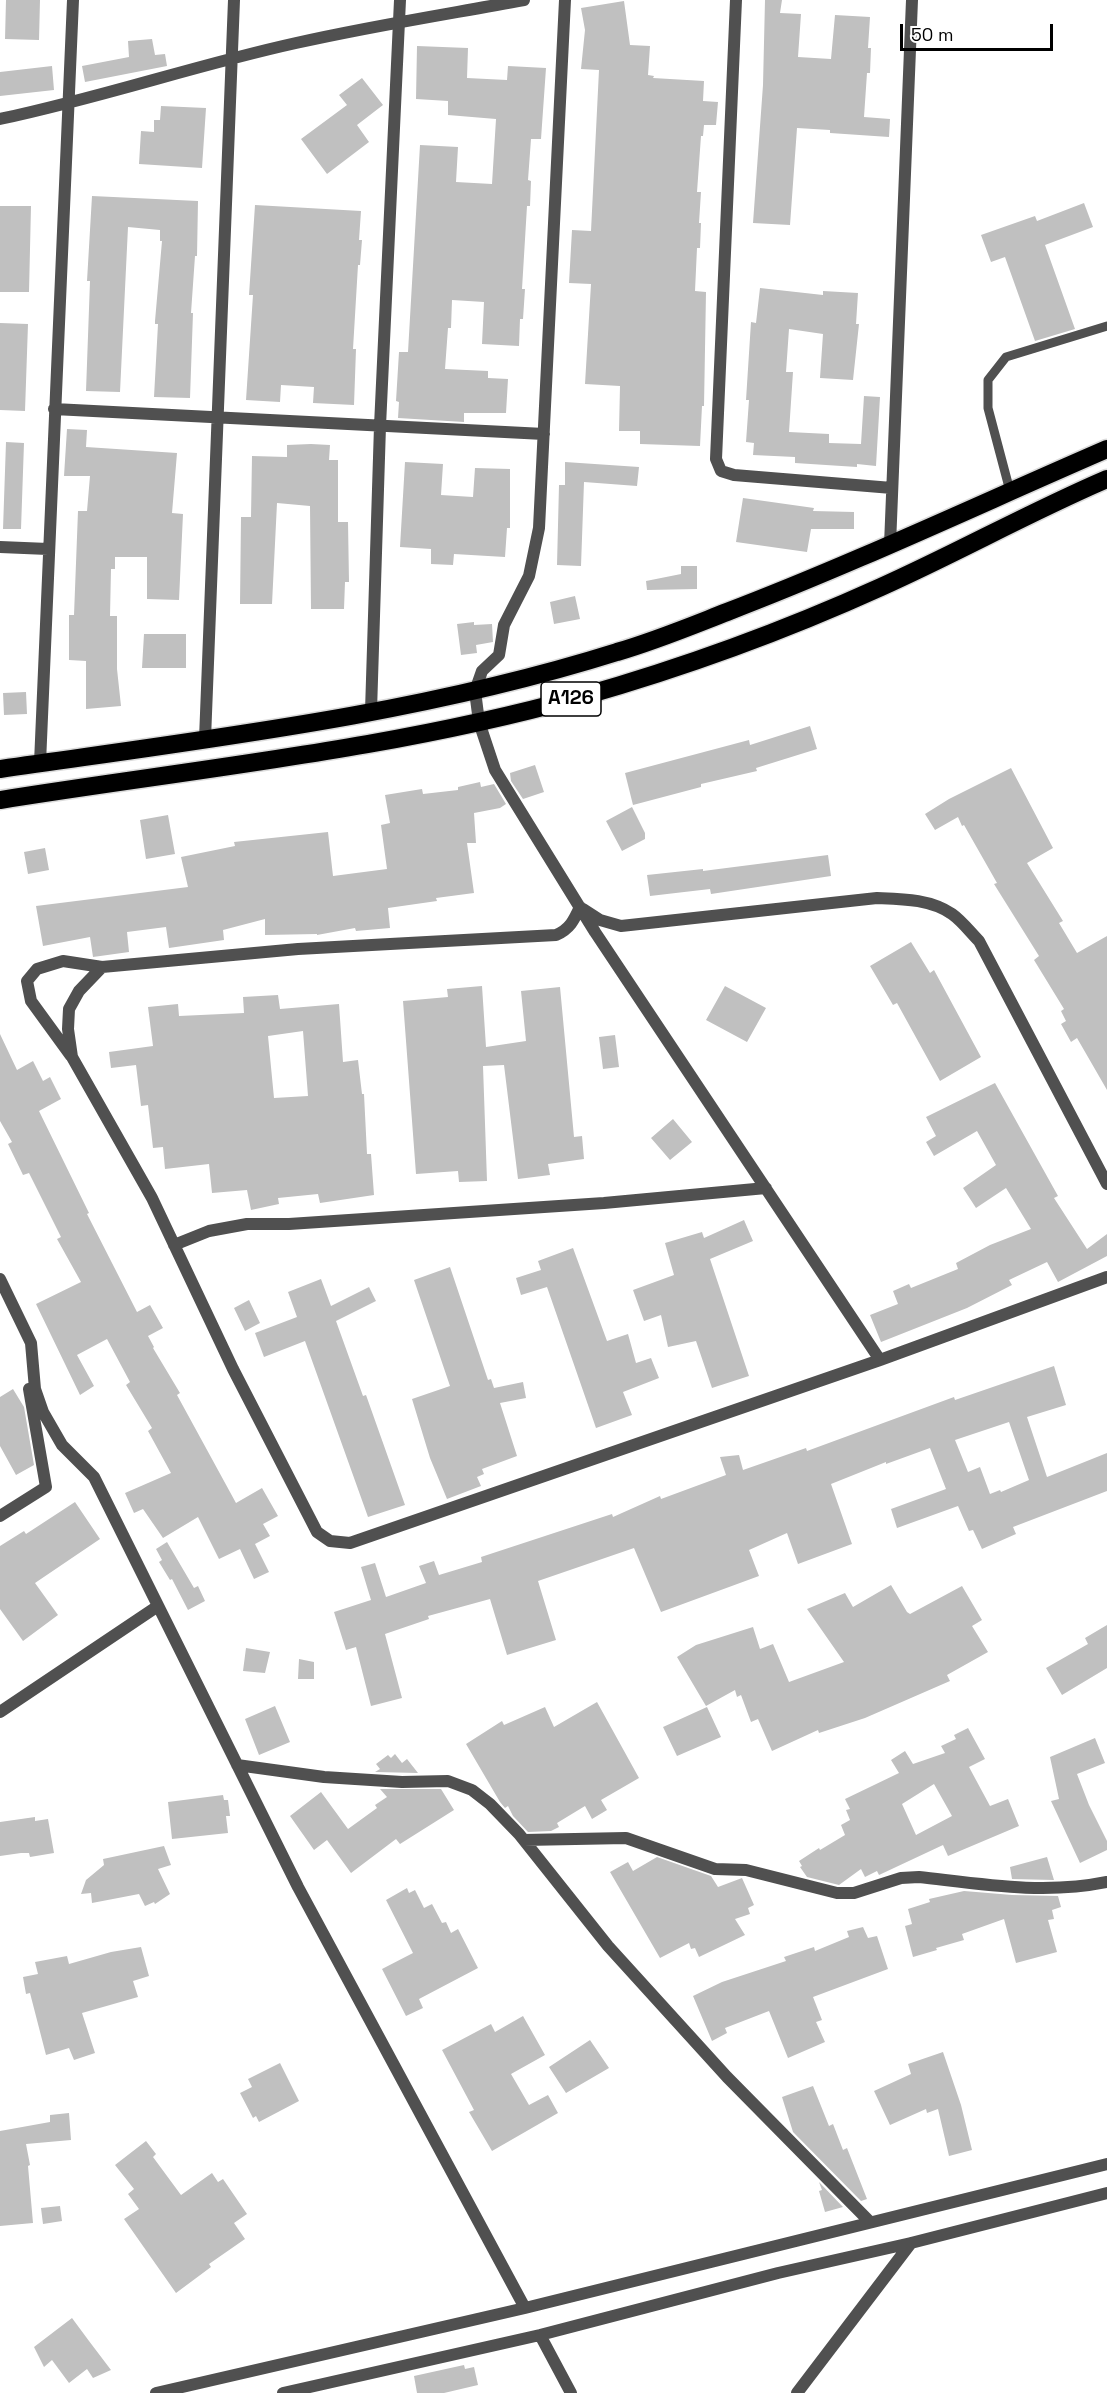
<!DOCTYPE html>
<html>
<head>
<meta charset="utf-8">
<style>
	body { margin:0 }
	#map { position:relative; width:1107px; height:2393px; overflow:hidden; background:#fff; font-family:"Space Grotesk",sans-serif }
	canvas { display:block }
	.scale { position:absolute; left:900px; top:24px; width:153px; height:27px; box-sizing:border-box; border:3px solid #000; border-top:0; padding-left:8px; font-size:18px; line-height:21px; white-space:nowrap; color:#000; -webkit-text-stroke:4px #fff; paint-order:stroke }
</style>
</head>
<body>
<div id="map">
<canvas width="1107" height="2393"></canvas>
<div class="scale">50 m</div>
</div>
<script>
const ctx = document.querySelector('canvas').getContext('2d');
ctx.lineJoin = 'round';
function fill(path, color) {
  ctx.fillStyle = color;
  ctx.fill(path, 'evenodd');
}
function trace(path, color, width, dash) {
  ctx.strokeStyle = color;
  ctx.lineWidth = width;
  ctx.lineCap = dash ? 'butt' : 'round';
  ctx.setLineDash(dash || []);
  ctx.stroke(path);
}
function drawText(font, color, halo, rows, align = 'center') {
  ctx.font = font + ' "Space Grotesk",sans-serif';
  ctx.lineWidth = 5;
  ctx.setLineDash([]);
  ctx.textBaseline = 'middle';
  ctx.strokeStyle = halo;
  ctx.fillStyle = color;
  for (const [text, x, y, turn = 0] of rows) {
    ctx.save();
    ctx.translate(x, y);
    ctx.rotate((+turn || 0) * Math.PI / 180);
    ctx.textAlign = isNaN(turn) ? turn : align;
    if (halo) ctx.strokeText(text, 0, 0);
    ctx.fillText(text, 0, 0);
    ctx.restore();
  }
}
fill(new Path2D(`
	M6,0H40L39,40L5,39Z
	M765,0H782L780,13L801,14L798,57L831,59L835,15L870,17L868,48H871L870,73H867L864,117L890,119L889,137L830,133V130L797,128L790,225L753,223L763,85Z
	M624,1L630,45L650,46L648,75L654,76L653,78L704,81L703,101L718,102L716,125H704L703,136H701L697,192H701L699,223H701L700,248H697L695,291L706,292L704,406H702L700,446L640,444V431H619L620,386L585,384L591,284L569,283L572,230L591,231L599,70L581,69L585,30L581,8Z
	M152,39L155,55L165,54L167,66L85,82L82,66L129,57L128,41Z
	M417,46L468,48L467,78L507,80L508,66L546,68L541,139H531L528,180L531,181L530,206H527L522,289H525L523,319H520L519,346L482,344L484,302L452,300L451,328H448L445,369L488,371V378L508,379L506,413H464V422L398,418L399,402L396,401L399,352H408L420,145L458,147L456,182L492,184L496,119L448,115V101L416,99Z
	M52,66L54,90L0,96V72Z
	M362,78L383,105L357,125L369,142L327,174L301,139L347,105L339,95Z
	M161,106L206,108L202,168L139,164L141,131L154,132V120H160Z
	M92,196L198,201L197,256H195L191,313H193L190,398L154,397L158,324H155V321L162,241H160V230L128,227L120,392L86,391L90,281H87Z
	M1084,203L1093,227L1045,245L1075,329L1035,341L1005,257L991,262L981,235L1035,216L1037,221Z
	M255,205L361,211L359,240H362L360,265H358L353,349H356L354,405L313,403L314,387L281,385L280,402L246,400L253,295H249Z
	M0,206H31L29,292H0Z
	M760,288L823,295V291L858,293L856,324H859L853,380L820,378L823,334L789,329L786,372H793L789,432L829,434V443L861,444L864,396L880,397L876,466L857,464V467L795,463V457L753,455L754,443L746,442L749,400H746L751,322L756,323Z
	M0,323L28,324L25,411L0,410Z
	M67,429L87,430L86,447L177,453L172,513L183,514L179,600L147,599V557H115V569H111L110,616H117V669L121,706L86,709V661L69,660V615H74L78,511H87L90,476H64Z
	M6,442L24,443L21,529H3Z
	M311,444L330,445L329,460H338V522H348L349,582H345L344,609H311L310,506L277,503L272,604H240L241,517H251L252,456L287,457V445Z
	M405,462L443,464L441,495L473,497L475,468L510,469V528H507L505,557L454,554L453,565L431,564V549L400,547Z
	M565,462L639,467L637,486L584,482L581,566L557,565L559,485H565Z
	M743,498L814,508L813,511L854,512V529H811L807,552L736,542Z
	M681,566H697V589L647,590L646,581L681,574Z
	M575,596L580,619L554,624L550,602Z
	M474,622V625L492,624L493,642L476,645L477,653L461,655L457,624Z
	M144,634H186V668H142Z
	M26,692L27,714L4,715L3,693Z
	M810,726L817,749L756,768L757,771L701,784V787L633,805L625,773L749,740L750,745Z
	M535,765L544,792L523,799L511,781L510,773Z
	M1011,768L1053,848L1027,863L1063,921L1059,923L1077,953L1107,936V1090L1077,1038L1071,1042L1061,1024L1066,1021L1061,1011L1064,1009L1034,960L1039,956L994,884L997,883L964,825L962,826L958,817L935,830L925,814L949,799Z
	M480,782L481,787L494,784L506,804L500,808L474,813L476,843H467L474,893L436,898L437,901L388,908L390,928L356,931L355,928L317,935V934L265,935V919L223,930L224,940L169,948L166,927L127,932L129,952L93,957L90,937L43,946L36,906L188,887L181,857L235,846L234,842L328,832L333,876L387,869L381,825L390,823L385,795L422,789L423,794L458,790V787Z
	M632,807L645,833V839L622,851L606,821Z
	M168,815L175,854L146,859L140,820Z
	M45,848L49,870L28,874L24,852Z
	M828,855L831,876L711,894L710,889L650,896L647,875L703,869V871Z
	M911,942L930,973L934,970L981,1057L940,1081L897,1003L893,1005L870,966Z
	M482,986L486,1047L526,1041L521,991L560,987L574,1137L582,1136L584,1159L548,1164L550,1175L518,1179L504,1065L483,1066L487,1181L459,1182L458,1171L416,1174L403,1001L448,997L447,989Z
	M725,986L766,1008L747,1042L706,1020Z
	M278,995L280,1009L339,1004L343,1062L358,1060L362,1094H364L367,1154H371L374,1195L320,1203L318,1194L278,1198L279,1204L251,1210L247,1190L212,1193L209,1164L165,1169L163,1147L153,1148L148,1105L141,1106L136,1065L111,1068L109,1052L153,1046L148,1007L178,1004L179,1016L244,1013L243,997ZM303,1031L308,1096L274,1098L268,1036Z
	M0,1034L17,1070L33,1061L43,1081L50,1077L61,1099L39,1111L89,1213L87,1214L137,1312L150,1305L163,1328L148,1336L154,1347L153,1348L180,1393L177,1395L236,1503L262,1488L278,1516L263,1524L270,1536L255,1544L269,1572L254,1579L240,1549L219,1559L198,1517L163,1538L143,1509L134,1513L125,1493L171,1473L148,1431L152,1428L126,1385L130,1382L107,1339L77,1355L94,1386L80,1395L36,1304L81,1282L57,1239L61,1237L29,1173L23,1175L8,1144L12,1142L0,1121Z
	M615,1035L619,1067L603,1069L599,1037Z
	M995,1083L1058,1196L1054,1198L1087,1249L1107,1234V1256L1058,1282L1047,1262L1009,1280L1012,1285L967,1308L881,1342L870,1315L898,1304L893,1291L909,1284L911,1288L958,1269L956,1263L990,1245L1031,1229L1006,1188L976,1208L963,1188L996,1165L977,1131L934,1156L926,1142L936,1136L926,1117Z
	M673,1119L692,1142L670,1160L651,1138Z
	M744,1220L753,1241L710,1259L749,1376L712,1388L696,1341L668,1347L661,1315L644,1321L633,1290L674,1275L665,1243L702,1232L704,1238Z
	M573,1248L607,1341L628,1334L636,1363L651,1358L659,1378L623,1392L632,1415L596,1428L547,1287L521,1295L516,1278L541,1270L538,1261Z
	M450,1267L488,1380L491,1379L494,1388L523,1382L526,1398L500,1403L517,1456L482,1469L484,1474L477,1477L481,1486L447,1499L430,1458L412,1399L450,1386L414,1280Z
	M321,1279L331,1306L369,1287L376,1301L336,1321L363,1396L366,1395L405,1505L368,1517L305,1341L264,1357L255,1333L297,1317L288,1292Z
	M249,1300L260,1323L245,1331L234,1308Z
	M1054,1366L1066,1405L1027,1417L1047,1477L1107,1453V1491L1013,1527L1016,1534L982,1549L973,1530L969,1531L958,1506L897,1528L891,1509L946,1489L930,1448L886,1464V1462L831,1484L852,1544L798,1564L787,1533L749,1550L759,1576L661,1612L634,1548L538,1581L556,1640L507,1655L490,1599L428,1616L429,1619L385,1634L402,1698L371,1706L356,1647L346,1650L334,1612L371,1600L361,1567L375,1563L386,1597L426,1583L419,1566L434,1561L439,1575L482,1562L481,1557L612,1514L613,1517L660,1496L661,1499L726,1475L720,1457L739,1455L743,1470L806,1448L807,1451L954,1397L955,1400ZM1009,1422L1029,1480L1001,1492L1000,1490L990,1494L980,1467L968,1472L955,1440Z
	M13,1389L24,1407L34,1465L16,1475L0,1446V1397Z
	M75,1502L100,1539L35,1583L58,1615L23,1641L0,1609V1546L24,1531L26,1534Z
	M167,1542L194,1588L198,1586L205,1601L188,1610L172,1579L170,1580L159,1562L162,1560L156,1549Z
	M891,1585L907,1612L910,1614L962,1586L982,1620L972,1626L988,1652L947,1675L950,1681L865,1718L819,1733L818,1730L772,1751L758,1719L751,1722L741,1695L737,1697L735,1690L706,1706L677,1657L696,1645L753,1627L760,1649L773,1644L789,1682L844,1662L807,1609L845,1593L853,1607Z
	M1107,1625V1668L1062,1695L1046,1668L1088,1644L1085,1638Z
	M246,1648L270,1652L265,1673L243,1671Z
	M299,1659L314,1662V1679H298Z
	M597,1702L639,1778L601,1800L607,1810L592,1819L585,1806L557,1823L559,1827L551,1831L528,1832L513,1816L508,1806L505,1808L500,1802L466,1744L502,1721L504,1725L545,1707L554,1727Z
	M275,1706L290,1742L259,1755L245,1719Z
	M707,1707L721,1737L677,1756L663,1727Z
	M968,1728L985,1759L969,1767L990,1806L1008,1799L1019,1826L948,1856L943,1845L879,1875L877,1871L865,1877L861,1869L839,1885L807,1877L800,1867L802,1866L799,1861L819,1848L820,1850L845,1835L841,1825L850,1820L846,1810L850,1809L845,1799L899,1773L891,1760L905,1751L913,1764L945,1753L941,1746L956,1739L954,1735ZM934,1784L952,1816L916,1835L902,1804Z
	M1095,1738L1105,1763L1077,1774L1089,1805L1107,1841V1850L1080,1863L1051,1801L1059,1799L1050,1757Z
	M395,1754L402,1763L407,1759L418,1773L375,1772L380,1769L376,1764L388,1755L391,1758Z
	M380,1789H441L454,1810L400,1844L396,1839L351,1873L327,1840L314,1850L290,1816L321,1792L348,1829L377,1808L375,1805L387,1797Z
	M223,1795L224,1800H228L230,1816H226L228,1833L172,1839L168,1802Z
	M35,1817V1821L48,1819L54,1853L30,1857L29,1853H21L0,1856V1822Z
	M164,1846L171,1865L158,1869L170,1894L155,1904L154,1902L145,1906L139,1894L92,1903L91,1893L81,1894L86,1880L104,1865L103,1859Z
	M657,1857L711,1876L718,1887L742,1878L754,1905L748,1908L750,1914L735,1919L745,1935L699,1957L695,1948L691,1949L689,1943L660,1958L610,1872L628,1862L633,1871Z
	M1047,1857L1054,1880L1012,1879L1010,1867Z
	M407,1888L409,1893L415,1890L424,1908L432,1904L442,1923L446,1922L451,1933L458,1929L478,1968L419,1999L423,2008L406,2016L382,1969L413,1953L386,1900Z
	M964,1891L1012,1895L1058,1896L1061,1907L1052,1910L1054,1919L1048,1920L1057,1952L1016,1963L1004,1919L962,1934L964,1940L936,1948L937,1950L913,1957L905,1926L912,1924L908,1909L930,1902L929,1899Z
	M863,1927L868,1938L877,1936L888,1969L813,1997L822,2020L816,2022L825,2042L788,2058L769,2011L725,2028L727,2033L712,2041L693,1996L722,1982L786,1961L784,1957L814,1947L815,1951L849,1937L847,1931Z
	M141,1947L149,1976L133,1981L138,1997L82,2013L95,2053L74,2060L69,2048L46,2055L30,1993L26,1994L23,1977L38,1974L35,1962L67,1956L69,1964L111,1952Z
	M523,2016L545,2055L511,2074L529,2105L548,2095L558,2113L492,2151L469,2112L474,2110L442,2050L491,2024L495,2032Z
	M590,2040L609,2068L566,2093L549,2067Z
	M943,2052L961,2105L972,2150L949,2156L938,2109L927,2113L926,2109L890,2125L874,2091L911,2074L908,2064Z
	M280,2063L299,2101L259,2122L256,2116L253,2118L240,2093L252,2087L248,2079Z
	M813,2086L829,2126L833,2124L843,2150L847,2148L867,2199L861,2201L793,2132L782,2097Z
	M69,2113L71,2140L26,2144L30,2165L28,2166L33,2223L0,2226V2131L50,2122V2115Z
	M146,2141L156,2154L153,2157L181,2195L212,2173L218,2182L223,2179L247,2214L234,2223L245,2239L209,2264L211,2267L176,2293L124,2219L139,2209L128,2194L134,2189L115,2165Z
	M819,2182L843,2207L825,2212L819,2191L822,2190Z
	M60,2206L62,2221L43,2224L41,2208Z
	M72,2318L89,2341L111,2370L93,2378L87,2369L69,2383L52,2360L44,2367L34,2347Z
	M464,2365L465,2369L474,2367L478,2385L444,2393H417L414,2376Z`), '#c0c0c0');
const highway = new Path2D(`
	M0,769C207,739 417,715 617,652C655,641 691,626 727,612C855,563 980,504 1107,449
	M0,800C194,769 390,750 580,697C682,668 784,631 881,587C957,553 1030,512 1107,479`);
trace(highway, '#dbdbdb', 21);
trace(new Path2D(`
	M1010,491L988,408V380L1006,357L1107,326`), '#505050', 9);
trace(new Path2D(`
	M565,0L539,528L529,576L504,625L499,655L482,671L475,691L479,722L495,770L595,932L880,1360
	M736,0L716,459L721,471L734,475L892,488
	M0,119C100,98 196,65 296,43C371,26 448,14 524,0
	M54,409L544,434
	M890,545L912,0
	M0,547L48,549
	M371,711L380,426L400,0
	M205,739L234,0
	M40,763L73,0
	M583,909L600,920L621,926L877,898C902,899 930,899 952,914C962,921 971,933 979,941L1107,1184
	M102,967L79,991L69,1009L68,1029L72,1057L152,1198L233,1369L317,1532L330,1541L350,1543L880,1360L1107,1277
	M71,1056L31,1001L27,981L37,969L63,961L102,967L298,949L556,935C570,929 574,920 580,907
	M174,1245L209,1231L247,1224H289L604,1203L766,1188
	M0,1279L31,1343L35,1389L43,1412L62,1445L94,1477L298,1887L525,2308
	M0,1516L46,1487L29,1389
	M0,1712L158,1606
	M237,1765L324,1777L402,1782L448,1781L472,1790L490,1804L519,1834L608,1946L727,2077L870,2222
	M524,1840L626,1838L715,1869L746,1870L837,1893H854L901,1878L919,1877C981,1884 1044,1895 1107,1882
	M540,2335L571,2393
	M156,2393L525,2308L1107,2164
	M283,2393L540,2335L778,2273L911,2243L1107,2193
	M797,2393L911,2243`), '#505050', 12);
trace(highway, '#000', 18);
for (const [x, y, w] of [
	[571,699,60]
]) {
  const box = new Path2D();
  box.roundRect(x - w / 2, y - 17, w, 34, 4.5);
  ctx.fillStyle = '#fff';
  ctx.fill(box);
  trace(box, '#000', 1.5);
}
drawText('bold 20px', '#000', null, [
	["A126",571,699]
]);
</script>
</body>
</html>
